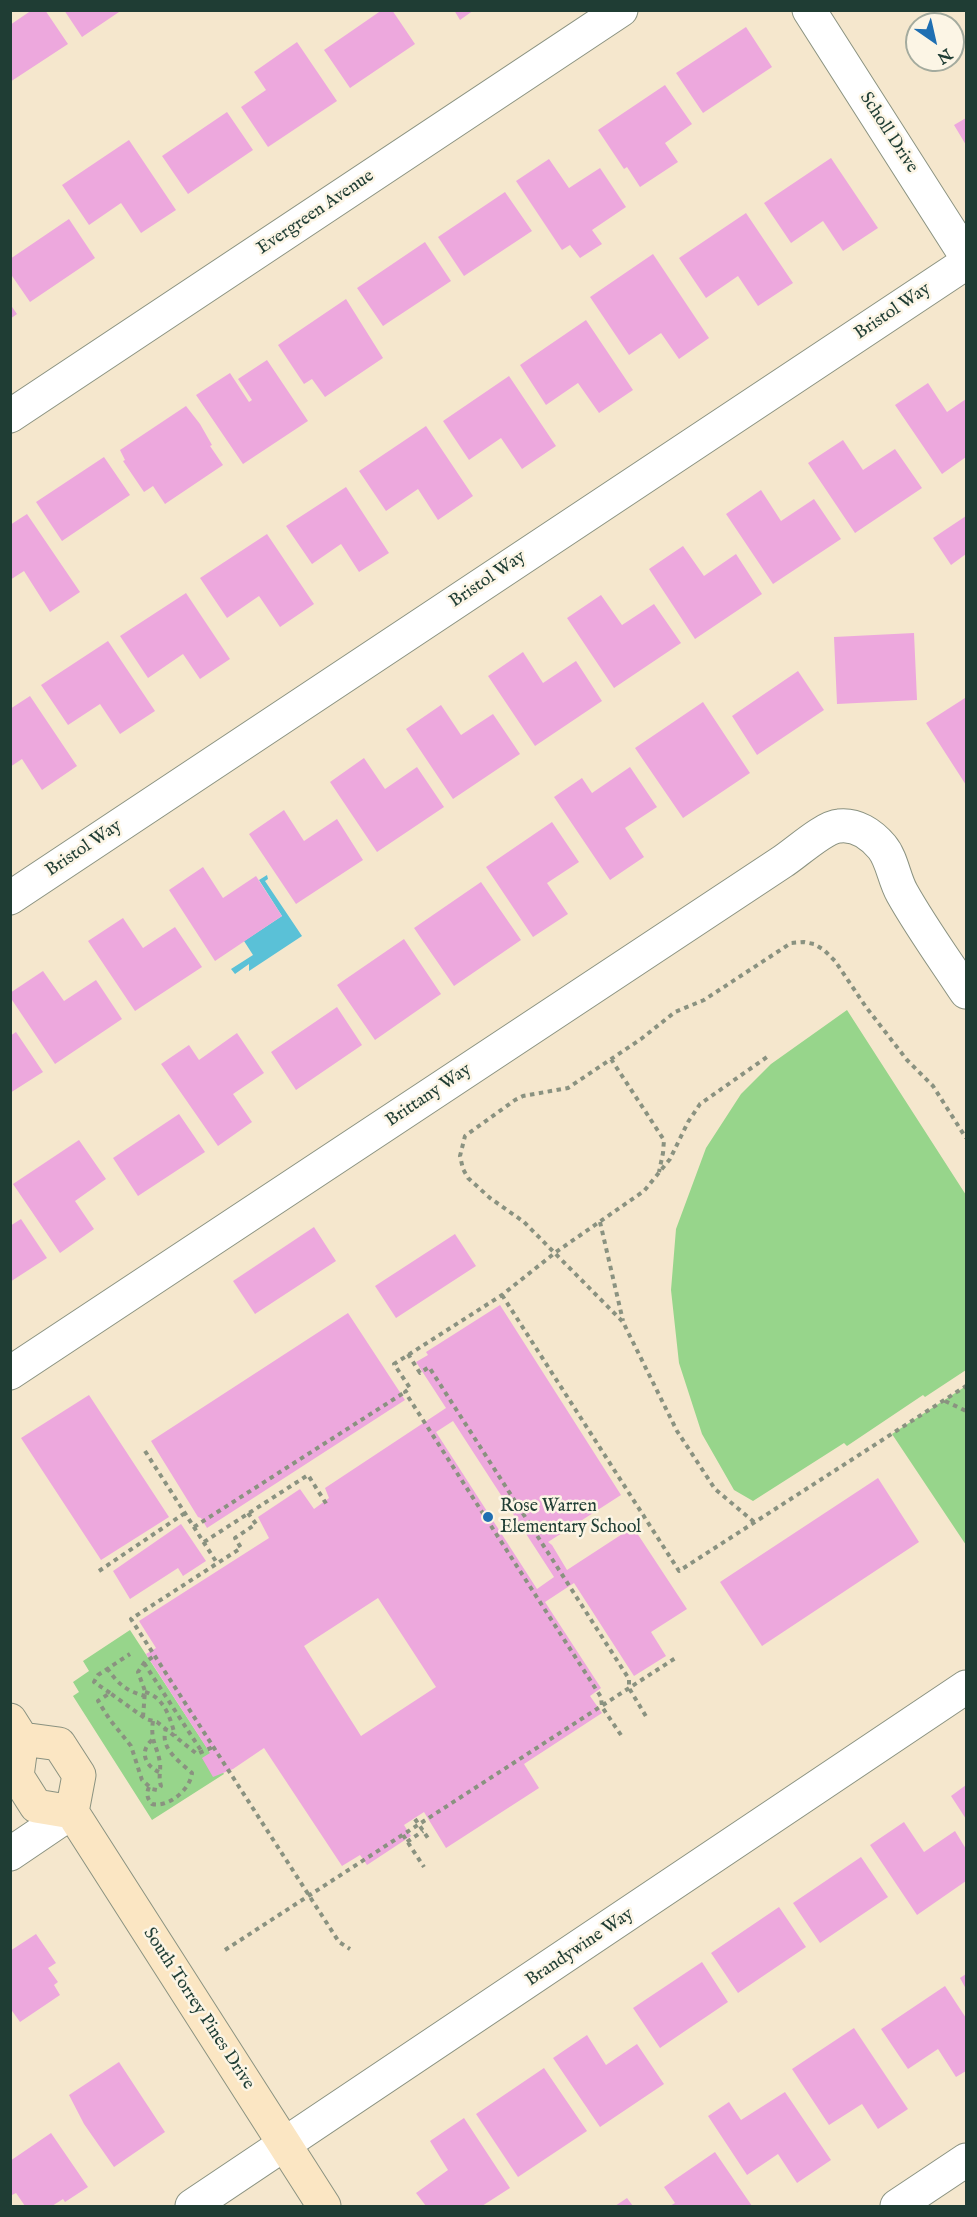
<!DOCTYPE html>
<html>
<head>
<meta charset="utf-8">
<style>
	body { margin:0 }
	#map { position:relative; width:977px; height:2217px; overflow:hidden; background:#f5e7cd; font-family:"IM FELL English",serif }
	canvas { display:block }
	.frame { position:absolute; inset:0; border:12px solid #1f3d34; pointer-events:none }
	.north { position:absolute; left:905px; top:12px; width:60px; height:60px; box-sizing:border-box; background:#fcf5e5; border:2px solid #a4ab9e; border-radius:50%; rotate:146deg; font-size:16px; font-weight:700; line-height:24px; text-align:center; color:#1f3d34 }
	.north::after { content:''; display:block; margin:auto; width:21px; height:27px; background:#1f6fb2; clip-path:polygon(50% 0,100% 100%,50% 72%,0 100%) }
</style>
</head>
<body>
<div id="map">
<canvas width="977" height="2217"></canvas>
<div class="frame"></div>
<div class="north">N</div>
</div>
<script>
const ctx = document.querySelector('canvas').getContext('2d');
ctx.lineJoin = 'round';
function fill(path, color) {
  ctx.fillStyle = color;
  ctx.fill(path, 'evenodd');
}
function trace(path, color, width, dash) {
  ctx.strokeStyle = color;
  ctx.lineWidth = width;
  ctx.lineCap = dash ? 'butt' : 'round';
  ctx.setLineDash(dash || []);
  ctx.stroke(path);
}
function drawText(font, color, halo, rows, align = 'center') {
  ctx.font = font + ' "IM FELL English",serif';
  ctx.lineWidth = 5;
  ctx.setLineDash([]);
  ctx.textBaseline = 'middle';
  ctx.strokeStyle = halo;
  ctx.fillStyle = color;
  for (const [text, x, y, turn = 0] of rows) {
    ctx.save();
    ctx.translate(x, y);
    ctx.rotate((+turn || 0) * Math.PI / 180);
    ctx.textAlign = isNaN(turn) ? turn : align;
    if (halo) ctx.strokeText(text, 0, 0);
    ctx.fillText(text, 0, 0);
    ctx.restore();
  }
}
fill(new Path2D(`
	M847,1010L966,1195V1370L925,1397L923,1395L847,1446L844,1443L753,1501L734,1490L702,1434L679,1363L671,1290L676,1229L706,1148L741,1094L771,1064Z
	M966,1386V1545L892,1434Z
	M130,1630L224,1774L152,1820L73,1696L79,1692L73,1682L89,1671L83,1661Z`), '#97d58b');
fill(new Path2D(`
	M267,875L268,879L265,881L302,936L249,971V964L235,974L231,969L253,955L244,941L282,916L259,880Z`), '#5ac1d7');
fill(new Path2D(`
	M32,10H45L68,44L10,82V25Z
	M64,10H122L82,37Z
	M382,10H392L415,44L350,88L324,50Z
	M454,10H474L460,20Z
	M746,27L772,67L703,113L676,73Z
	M297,42L337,101L268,147L241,107L266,90L254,72Z
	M665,85L692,124L665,143L678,162L640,187L627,167L624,169L598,130Z
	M227,112L253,150L188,194L162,156Z
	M966,118V145L954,125Z
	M129,140L176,210L141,233L121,203L89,225L62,185Z
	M831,158L878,228L843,251L823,221L791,243L764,203Z
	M549,159L569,188L600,168L626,207L592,230L602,244L580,258L570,245L562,250L516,181Z
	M505,192L532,231L464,276L438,237Z
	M746,213L793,283L758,306L738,276L706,298L679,258Z
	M69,219L95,258L30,302L10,273V259Z
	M425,242L451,281L383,326L357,288Z
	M653,254L709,338L679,359L661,333L629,355L590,297Z
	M346,299L383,358L325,397L312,379L304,384L278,345Z
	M10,304L17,314L10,319Z
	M586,320L633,390L599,413L578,383L546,405L520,365Z
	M267,360L308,421L243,464L196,395L230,373L249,402L252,400L238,379Z
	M509,376L556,446L522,469L501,438L469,460L443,421Z
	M928,383L947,412L966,399V457L942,474L895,405Z
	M186,406L200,424L212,445L210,446L223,465L165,504L153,486L144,492L123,461L125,460L120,450Z
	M426,426L473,496L438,520L418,489L386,511L359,471Z
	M843,440L863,470L895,449L922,488L855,533L808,463Z
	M104,457L130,495L62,541L36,502Z
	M346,487L389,553L359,572L341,544L312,564L286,526Z
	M761,490L781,521L814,499L841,539L773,584L726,514Z
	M27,514L80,592L50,612L24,571L10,580V525Z
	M966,516V554L951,565L933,538Z
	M267,534L314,604L280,627L259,596L227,618L200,578Z
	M683,546L704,576L736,554L762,594L695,639L649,569Z
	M186,593L230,659L200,679L183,654L148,678L120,636Z
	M601,595L622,625L654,604L681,643L614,688L567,618Z
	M914,633L917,700L837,704L834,637Z
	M108,641L155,711L120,734L100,704L68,725L41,685Z
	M523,652L543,683L576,661L602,701L535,746L488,676Z
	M798,671L824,710L757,755L732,716Z
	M30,696L77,766L42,790L22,759L10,767V709Z
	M965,698L966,700V785L926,723Z
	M703,702L750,773L683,818L635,748Z
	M441,705L461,735L493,714L520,754L453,799L406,729Z
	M364,758L385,789L417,767L444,807L377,852L330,782Z
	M630,767L657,807L625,828L644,857L610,880L554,797L582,778L592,793Z
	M284,810L304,841L337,819L363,860L296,904L249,834Z
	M552,822L579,862L547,883L568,914L533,937L486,867Z
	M203,867L223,898L256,876L282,916L215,961L169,890Z
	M481,882L521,940L454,986L414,928Z
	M123,918L143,948L175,927L202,967L135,1011L88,941Z
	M404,939L441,994L375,1040L337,985Z
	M43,971L64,1001L96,980L122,1019L55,1064L10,997V993Z
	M337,1007L362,1045L296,1090L271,1052Z
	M16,1032L43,1072L10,1093V1036Z
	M237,1033L264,1073L233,1094L252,1122L218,1146L161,1064L189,1045L199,1060Z
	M179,1114L205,1152L138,1196L113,1158Z
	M79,1140L106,1179L75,1201L94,1229L60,1253L13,1184Z
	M21,1219L47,1258L10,1282V1226Z
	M314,1227L336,1261L255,1314L233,1281Z
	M455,1234L476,1266L396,1318L375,1286Z
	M500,1305L621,1495L548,1542L552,1545L567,1570L633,1527L687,1609L651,1632L666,1656L634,1676L574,1583L545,1602L601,1688L590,1696L602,1713L524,1764L539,1788L446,1848L424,1812L404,1825L411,1836L367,1865L360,1855L342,1866L264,1748L233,1769L213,1777L202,1758L210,1753L146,1654L156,1648L139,1621L269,1538L258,1517L300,1489L314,1509L329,1498L325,1488L446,1408L416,1362L428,1355L426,1352ZM453,1421L554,1577L537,1589L436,1432ZM378,1598L436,1687L361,1736L304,1646Z
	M348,1313L405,1400L207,1528L201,1518L198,1517L151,1441Z
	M89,1395L169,1517L101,1560L21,1438Z
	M878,1478L919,1542L762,1646L720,1582Z
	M181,1524L206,1561L183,1576L178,1568L130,1599L113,1571Z
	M966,1785V1819L951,1796Z
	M904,1822L924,1852L955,1831L966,1849V1881L917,1915L870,1845Z
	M861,1857L888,1897L820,1943L793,1903Z
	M779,1907L806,1947L738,1993L711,1953Z
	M36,1934L56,1963L48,1968L58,1982L54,1985L60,1995L20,2022L10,2008V1951Z
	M702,1962L728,2002L660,2048L633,2008Z
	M966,1974V1989L960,1978Z
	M945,1986L966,2018V2071L956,2077L938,2049L908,2069L881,2029Z
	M854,2028L908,2109L878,2129L862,2104L829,2125L792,2069Z
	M587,2035L606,2065L637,2044L664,2084L600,2127L553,2058Z
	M119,2062L165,2132L114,2167L84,2124L69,2095Z
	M544,2068L587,2131L518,2177L476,2114Z
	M785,2092L831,2160L797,2183L778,2154L747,2175L708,2116L729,2102L741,2120Z
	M464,2118L510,2188L482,2206H426L416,2193L448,2170L430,2141Z
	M51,2133L88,2187L65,2202L63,2199L52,2206H25L16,2193L10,2196V2161Z
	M715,2152L752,2206H670L675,2203L664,2187Z
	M627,2198L633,2206H615Z`), '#eda8dd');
const street = new Path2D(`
	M809,10L966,256
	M10,416L621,10
	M10,898L966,263
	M10,1373L782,862C796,853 824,827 839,826C856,824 871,834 882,847C892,859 894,879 902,893C921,927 945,960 966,992
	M10,1854L72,1812
	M192,2206L966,1687
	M897,2206L966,2160`);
const secondary = new Path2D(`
	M10,1720L22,1739L17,1776L36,1806L72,1812
	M22,1739L59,1744L79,1775L72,1812L324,2206`);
trace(street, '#8a9280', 35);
trace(secondary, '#8a9280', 35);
trace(new Path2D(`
	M611,1059L664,1140L663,1153L659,1172
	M600,1222L623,1321
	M502,1295L679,1571L966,1386
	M408,1354L420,1373L429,1367L629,1679V1688L647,1718
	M945,1401L966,1411
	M145,1451L217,1563
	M248,1513L256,1524L235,1538L241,1548L131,1619L339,1942L350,1949
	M754,1522L715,1489L677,1431L623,1322L524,1222L490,1198L468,1178L463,1169L460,1156L465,1136L515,1100L523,1096L568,1088L641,1039L675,1012L704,1000L791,943L804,942L814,944L824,950L835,961L866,1007L907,1060L933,1086L966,1138
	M194,1527L405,1392
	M204,1542L308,1475L327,1505
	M99,1571L185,1513
	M144,1663L202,1752
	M107,1668C118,1684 126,1691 145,1696
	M145,1692C164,1697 171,1719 175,1736
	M110,1693L94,1682L98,1675L130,1654
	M143,1717L145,1691L138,1672L144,1663L154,1656
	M153,1721C150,1741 157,1745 160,1763C161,1771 158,1777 161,1786L157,1790L152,1789L142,1780L131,1746L110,1720L98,1701L110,1693L146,1719L157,1722L197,1754L213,1747
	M621,1735L602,1707L601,1697L405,1392L410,1388L394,1364L502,1295L556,1252L644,1191L670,1159L688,1122L700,1104L767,1057
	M152,1740C139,1751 145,1766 159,1772
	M149,1787C146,1794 147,1798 152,1804C168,1808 190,1790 192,1773C180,1762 159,1748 166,1729
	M415,1819L430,1841
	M403,1835L424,1867
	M407,1842L423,1831
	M225,1950L677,1657`), '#8a9280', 4, [4.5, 4.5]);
trace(street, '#fff', 33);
trace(secondary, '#fbe6c3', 33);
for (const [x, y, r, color] of [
	[488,1517,6,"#1f6fb2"]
]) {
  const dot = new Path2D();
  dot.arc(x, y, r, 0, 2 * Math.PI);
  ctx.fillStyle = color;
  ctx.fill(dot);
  trace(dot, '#fcf5e5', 2);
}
drawText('18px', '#1f3d34', '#fcf5e5', [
	["Scholl Drive",888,133,57],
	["Evergreen Avenue",316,213,-34],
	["Bristol Way",893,312,-34],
	["Bristol Way",488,580,-34],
	["Bristol Way",84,849,-34],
	["Brittany Way",429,1096,-34],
	["Brandywine Way",580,1948,-34],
	["South Torrey Pines Drive",198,2009,57]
]);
drawText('18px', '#1f3d34', '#fcf5e5', [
	["Rose Warren",500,1507],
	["Elementary School",500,1528]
], 'left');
</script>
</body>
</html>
